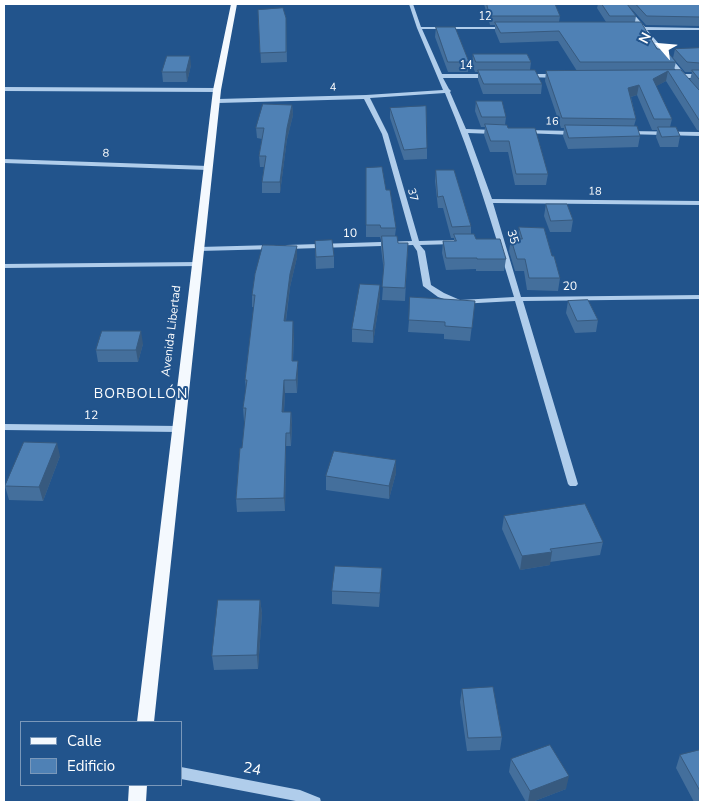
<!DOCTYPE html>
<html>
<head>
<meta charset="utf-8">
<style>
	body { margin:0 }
	#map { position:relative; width:704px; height:806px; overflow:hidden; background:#22548c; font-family:"Nunito Sans",sans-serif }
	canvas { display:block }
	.frame { position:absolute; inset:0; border:5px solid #fff; pointer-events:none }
	.legend { position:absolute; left:20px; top:721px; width:162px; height:65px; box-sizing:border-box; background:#22548c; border:1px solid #7a98ba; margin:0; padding:6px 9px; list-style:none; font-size:15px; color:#fff }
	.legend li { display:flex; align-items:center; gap:10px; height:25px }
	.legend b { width:25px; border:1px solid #7a98ba }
	.north { position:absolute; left:634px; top:20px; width:50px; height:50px; -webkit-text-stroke:4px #22548c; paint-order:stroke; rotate:297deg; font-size:14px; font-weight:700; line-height:20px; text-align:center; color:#fff }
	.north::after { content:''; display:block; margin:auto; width:18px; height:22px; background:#fff; clip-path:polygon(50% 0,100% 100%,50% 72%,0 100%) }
</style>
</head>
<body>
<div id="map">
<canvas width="704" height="806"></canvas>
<div class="frame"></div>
<ul class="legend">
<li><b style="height:6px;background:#f4f9fe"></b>Calle</li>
<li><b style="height:14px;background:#4f81b5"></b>Edificio</li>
</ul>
<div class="north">N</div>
</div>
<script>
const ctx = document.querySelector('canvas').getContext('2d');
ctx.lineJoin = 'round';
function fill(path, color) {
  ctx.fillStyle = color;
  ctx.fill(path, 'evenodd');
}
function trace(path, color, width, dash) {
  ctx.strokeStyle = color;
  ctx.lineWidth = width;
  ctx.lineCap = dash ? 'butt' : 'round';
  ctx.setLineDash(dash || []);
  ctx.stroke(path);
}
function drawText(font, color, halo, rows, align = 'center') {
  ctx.font = font + ' "Nunito Sans",sans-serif';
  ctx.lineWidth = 4;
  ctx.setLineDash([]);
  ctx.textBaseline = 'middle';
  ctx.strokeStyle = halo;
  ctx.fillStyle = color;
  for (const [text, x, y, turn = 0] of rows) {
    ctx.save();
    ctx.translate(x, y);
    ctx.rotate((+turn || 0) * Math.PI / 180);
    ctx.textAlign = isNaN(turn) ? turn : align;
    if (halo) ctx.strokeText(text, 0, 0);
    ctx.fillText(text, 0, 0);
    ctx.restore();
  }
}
fill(new Path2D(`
	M409,4H413L421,27H505L507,28L505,29H422L442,74H490L493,76L490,78H443L449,89L451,91L450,92L466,129L494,130L497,132L494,134L468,133L492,199L700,201V205L493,203L521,297L700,295V299L523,301L578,484L576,486H570L568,484L515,301L459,304L438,297L423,286L417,251L413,245L287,249L283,247L287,245L412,241L382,134L364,99L218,103L215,101L218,99L366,95L443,90L417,28ZM445,93C473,159 493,228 514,297L460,300L444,293L431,285L425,251L420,245L454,244L458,242L454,240L419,241L388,134L370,98Z
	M621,4H625L645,27L700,28V30H647L685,74H700V78H687L685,80L682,78L674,77V75L679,74L642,30L631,29V27H639Z
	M528,74H558L561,76L558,78L526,77L525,76Z
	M4,87L217,88L220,90L217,92L4,91Z
	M525,130L574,131L577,133L574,135L523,133L522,132Z
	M627,131L700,132V136L625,134L624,133Z
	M4,159L208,166L211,168L208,170L4,163Z
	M274,245L278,247L277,249L199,251L195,249L199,247Z
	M198,262H201V266L4,268V264Z
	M4,424L179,426L184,429L179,432L4,430Z
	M181,767L300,790L320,798L321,802H301L181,779Z`), '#b0cdeb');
fill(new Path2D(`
	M231,4H237L221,90L154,722H137L213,90Z
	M129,785H147L146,802H128Z`), '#f4f9fe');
fill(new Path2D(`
	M484,4H555L560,16L559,22H606L597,8L598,4H700V26L646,25L630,7L636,16L635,22L657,49L676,62L674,70L690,80L692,72H685L673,58L675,49L700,48V131L697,130L666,81L656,86L672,119L670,127L680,136L678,147H660L656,137L657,130H652L637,95L631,97L636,119L634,126L640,136L638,147L568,149L563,136L564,128H561L545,81L546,71H577L558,41L500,43L495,31V25H490Z
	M258,10L286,18L287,62L261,63Z
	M436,27L469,62L468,72H448L435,37Z
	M473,54L531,62L530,70L542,84L541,94H483L478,80V72H475L472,64Z
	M191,65L187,82H163L162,72Z
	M476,101L506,117L505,125L548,174L546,185H515L508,152H490L484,135L485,127H481L475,111Z
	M292,105L293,115L287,139L280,193H262V182L264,167H260L259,156L262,139L257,138L256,128Z
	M390,108L427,148V159L404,160L390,118Z
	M366,168L396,228L395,236L398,243H408L405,301L382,300L384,272L381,248V240L380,237H366Z
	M436,170L471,226V234L476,239L506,259L504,271H476V269L446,270L442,253L443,241H454V238H451L443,208H438L435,181Z
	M546,204L573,220L571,232H550L544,216Z
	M519,227L552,256L560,278L558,291L527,290L524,271H515L509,251L511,239H518Z
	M315,241L334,256V268L316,269Z
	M297,257L290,287L286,321L294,334L293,361H298V373L297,393H285L284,412H291L292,425L291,446H286L285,511L237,512L236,499L245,421H244L243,408L246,390L245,380L254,307H252V295Z
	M380,297L373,343L352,342V329Z
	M475,301L470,341L444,339V334L408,332L409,320Z
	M568,301L598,320L596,332L575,333L566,313Z
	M143,344L138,362H98L96,350Z
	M60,456L43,501L9,500L5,486Z
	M396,473L389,499L326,490V476Z
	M504,516L603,542L600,555L550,562V565L520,570L502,529Z
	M381,582L379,607L332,604V591Z
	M260,600L262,613L258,669L214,670L212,656Z
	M462,689L502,737L500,750L467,751L460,702Z
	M700,750V802H694L676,768L680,755Z
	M511,759L566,789L532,802H526L509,772Z`), '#446f9c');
fill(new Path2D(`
	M190,56L191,65L187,82L186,72Z
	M668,71L666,81L651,89L653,79Z
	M639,85L637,95L627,98L628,88Z
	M292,105L293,115L287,139L280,193V182L287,128Z
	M297,246V257L290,287L284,334V321L290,274Z
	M380,285V297L373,343V331Z
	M293,321L294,334L292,373V361Z
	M141,331L143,344L138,362L136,350Z
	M298,361V373L297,393L296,380Z
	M284,380L285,393L283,425L282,412Z
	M291,412L292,425L291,446L290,433Z
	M286,433V446L285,511L284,498Z
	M57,443L60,456L43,501L39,487Z
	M396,460V473L389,499V486Z
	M552,552L550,565L520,570L522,556Z
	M260,600L262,613L258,669L257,655Z
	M569,776L566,789L532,802H528L530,791Z`), '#375a7f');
const building = new Path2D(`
	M487,4H555L560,16H490Z
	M602,4H627L636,16H610Z
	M636,4H700V17L647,16Z
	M283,8L286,18V52L260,53L258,10Z
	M495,22H641L657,49H665L676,62H580L559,31L501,33Z
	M436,27H455L469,62H448Z
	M700,48V63L687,62L675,49Z
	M473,54H527L531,62H476Z
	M167,56H190L186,72H162Z
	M478,70H535L542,84H484Z
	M681,70L699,90L700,91V120H699L668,71L653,79L672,119H654L639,85L628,88L636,119L562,118L546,71Z
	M692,70H700V80Z
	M476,101H502L506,117H482Z
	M263,104L292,105L287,128L280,182H262L266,156H259L264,128H256Z
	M426,106L427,148L404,150L390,108Z
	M485,124L507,125L508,128H535L548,174H516L509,141H491Z
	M565,125L637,126L640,136L569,138Z
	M658,127H676L680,136L662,137Z
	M382,167L386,190H390L396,228H381L380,225H366V168Z
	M436,170H454L471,226L452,227L443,196L438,197Z
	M546,204H567L573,220L551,221Z
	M519,227L544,228L552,256H554L560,278H529L525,259H517L511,239H522Z
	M454,234H474L476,239H500L506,259H477V258H446L443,241H456Z
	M382,236H397L398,243H408L405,288L382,287L384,264Z
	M332,240L334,256L316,257L315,241Z
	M263,245L297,246L290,274L284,321H293L292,361H298L296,380H284L282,412H291L290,433H286L284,498L236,499L240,448H242L246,408H243L247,380H245L255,295H252L255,274Z
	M360,284L380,285L373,331L352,329Z
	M410,297L475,301L472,328L445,326V322L409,320Z
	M588,300L598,320L577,321L568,301Z
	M102,331H141L136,350H96Z
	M24,442L57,443L39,487L5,486Z
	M334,451L396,460L389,486L326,476Z
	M585,504L603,542L550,549L552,552L522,556L504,516Z
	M335,566L382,568L380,593L332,591Z
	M218,600H260L257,655L212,656Z
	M493,687L502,737L468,738L462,689Z
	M550,745L569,776L530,791L511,759Z
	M700,750V791L680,755Z`);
fill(building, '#4f81b5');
trace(building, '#375a7f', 1);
drawText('11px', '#fff', '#22548c', [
	["12",485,17],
	["14",466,66],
	["4",333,88,-2],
	["16",552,122,1],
	["8",106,154,2],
	["18",595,192,1],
	["37",412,195,74]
]);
drawText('12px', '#fff', '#22548c', [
	["10",350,234,-1],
	["35",512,237,74],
	["20",570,287,-1],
	["Avenida Libertad",172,331,-83],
	["12",91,416,1]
]);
ctx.letterSpacing = '1px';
drawText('14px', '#fff', '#22548c', [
	["BORBOLLÓN",141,395]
]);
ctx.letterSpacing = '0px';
drawText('15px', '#fff', '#22548c', [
	["24",252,770,11]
]);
</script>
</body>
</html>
